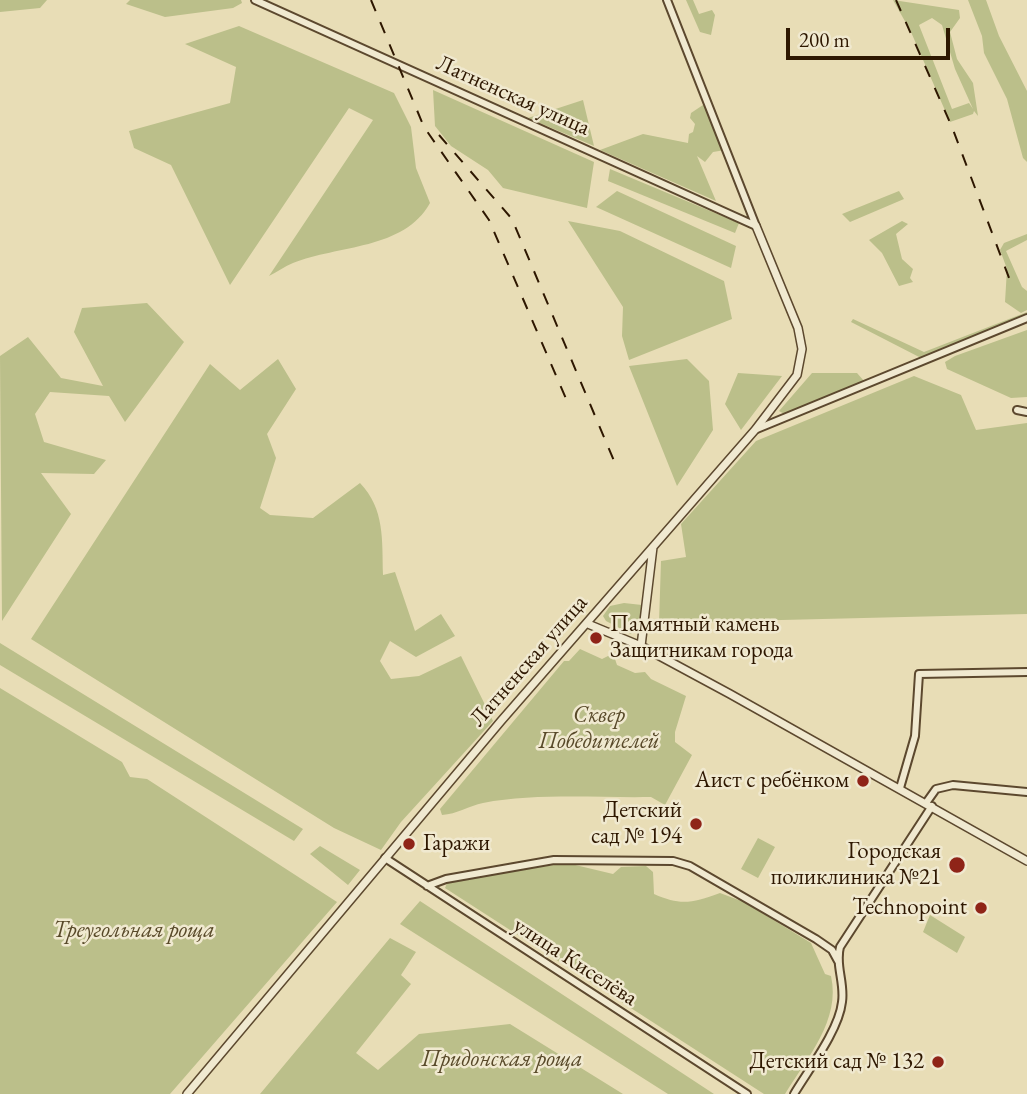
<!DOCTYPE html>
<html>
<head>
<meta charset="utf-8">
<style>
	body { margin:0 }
	#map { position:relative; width:1027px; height:1094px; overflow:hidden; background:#e8ddb6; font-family:"EB Garamond",serif }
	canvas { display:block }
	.scale { position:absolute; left:786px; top:28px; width:164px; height:32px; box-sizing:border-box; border:4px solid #2e1700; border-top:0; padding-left:9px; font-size:21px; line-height:24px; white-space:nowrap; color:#2e1700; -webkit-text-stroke:5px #f0e9d0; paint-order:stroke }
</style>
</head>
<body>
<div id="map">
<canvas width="1027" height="1094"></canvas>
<div class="scale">200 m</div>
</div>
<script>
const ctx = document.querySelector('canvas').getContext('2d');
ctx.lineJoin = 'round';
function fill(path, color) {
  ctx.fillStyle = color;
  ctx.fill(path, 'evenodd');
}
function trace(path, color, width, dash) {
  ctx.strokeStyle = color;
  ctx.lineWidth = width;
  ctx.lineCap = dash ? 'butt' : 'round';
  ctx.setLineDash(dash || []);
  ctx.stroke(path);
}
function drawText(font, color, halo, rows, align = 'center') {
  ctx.font = font + ' "EB Garamond",serif';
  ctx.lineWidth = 5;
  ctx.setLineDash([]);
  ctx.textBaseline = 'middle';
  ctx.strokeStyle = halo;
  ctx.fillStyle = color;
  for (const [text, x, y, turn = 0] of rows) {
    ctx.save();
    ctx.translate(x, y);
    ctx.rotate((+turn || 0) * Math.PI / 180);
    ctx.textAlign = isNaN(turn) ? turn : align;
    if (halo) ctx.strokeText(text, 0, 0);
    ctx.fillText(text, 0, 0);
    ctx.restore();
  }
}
fill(new Path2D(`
	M0,0H47L40,8L0,12Z
	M130,0H241L242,3L233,8L165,17L126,4Z
	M686,0H693L699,14L712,10L715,15L711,35L700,32Z
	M893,0L959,10L960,18L950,32L957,59L973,83L978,116L974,111L973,114L950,122L911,32ZM932,18L942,25L955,69L973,109L969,103L952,109L919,25Z
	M968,0H986L999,36L1027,91V162L1023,158L1007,99L984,53L982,36Z
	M239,26L394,93L411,127L416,168L430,203C404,250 338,245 293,263C285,266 277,272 269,276L373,120L349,108L230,285L171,165L134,148L129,131L230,103L236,67L185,44Z
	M433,90L594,162L587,208L503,188L488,170L451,146L435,126Z
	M583,100L594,146L528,118Z
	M703,105L709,111L725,150L713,152L705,162L697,156L716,201L600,150L643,134L688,143L689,134L693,132L695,124L690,118L691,113Z
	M610,169L739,223L735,233L608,181Z
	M617,191L736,246L731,268L596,207Z
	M899,191L904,199L850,222L842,214Z
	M568,221L620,231L724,281L732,319L629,360L622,336L623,307Z
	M902,221L908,224L896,234L902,259L913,269L910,278L913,282L899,286L882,253L869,240Z
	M1027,234V240L1006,251L1022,287L1027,291V310L1021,313L1005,302L1007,269L1000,250L1004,243Z
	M147,303L184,342L125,422L109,396L50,392L35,414L44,442L106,460L94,474L41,473L71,514L2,621L0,356L28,337L61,378L103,386L74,332L82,308Z
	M1027,312V316L923,359L851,322L853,319L924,352Z
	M1027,330V397L1011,398L947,369L945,362L955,356Z
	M278,359L296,389L267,434L276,458L260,508L270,515L313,518L360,483C385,509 382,540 383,575L395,572L415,631L441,614L455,636L416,657L390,641L380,661L391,679L419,676L461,656L493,721L401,822L381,850L334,828L31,639L210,364L240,390Z
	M687,359L709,381L713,430L677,486L629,366Z
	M738,373L782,376L741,430L725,404Z
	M812,373H857L864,381L786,415L779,411Z
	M914,376L961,395L976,430L1027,423V614L659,623L661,561L686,557L681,524L756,441Z
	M624,603L642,605L639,624L631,634L606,621L603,616L610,606Z
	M0,643L303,829L294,841L0,665Z
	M580,649L602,659L608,656L615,659L617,665L635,673L645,672L651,679L686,696L675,732V742L692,755L665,805L651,797C598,798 535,793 483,803C469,806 457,814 442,815L440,809L564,661H569Z
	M0,688L122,762L130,777L147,779L337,902L170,1094H0Z
	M758,838L775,847L758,878L741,869Z
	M320,846L360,870L348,885L310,854Z
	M567,863L613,874L621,867L646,866L653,872L654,894C681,906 692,903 720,893L744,902L811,943L825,974L831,976C841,1020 807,1058 785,1094H764L445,888L448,881Z
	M420,901L714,1094H668L400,924Z
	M930,915L965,937L957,953L923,932Z
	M390,938L416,952L401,975L411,984L356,1053L378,1070L419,1034L510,1024L623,1094H260Z`), '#bbbf8a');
const minor = new Path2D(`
	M255,0L756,226
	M667,0L756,226
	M1017,410L1027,412
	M757,429L1027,318
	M900,788L915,736L919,674L1027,672
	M926,803L936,789L953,785L1027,792
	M385,858L747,1094
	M427,886L446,879L554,860L673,861L690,866L816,939L832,950L838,961
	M794,1094C809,1069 839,1030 842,1002C845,983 835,965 840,947L932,806`);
const tertiary = new Path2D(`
	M588,624L641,646L730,694L1027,861
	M641,646L653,547
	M187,1094L501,721L755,430L797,375L802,349L798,328L756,226`);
trace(minor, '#5c482e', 10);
trace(tertiary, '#5c482e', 10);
trace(minor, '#f0e9d0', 6);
trace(tertiary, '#f0e9d0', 7);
trace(new Path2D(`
	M371,0L424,127L489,220L567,401
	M896,0L952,127L1011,283
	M439,135L512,219L617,468`), '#2e1700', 2, [12, 12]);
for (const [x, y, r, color] of [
	[596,638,7,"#8f2418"],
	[863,781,7,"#8f2418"],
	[696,824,7,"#8f2418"],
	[409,844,7,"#8f2418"],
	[957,865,9,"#8f2418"],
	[981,908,7,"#8f2418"],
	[938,1062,7,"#8f2418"]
]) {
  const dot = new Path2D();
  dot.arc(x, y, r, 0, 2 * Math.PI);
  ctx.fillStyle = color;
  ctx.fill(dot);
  trace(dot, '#f0e9d0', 2.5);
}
drawText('23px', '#2e1700', '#f0e9d0', [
	["Латненская улица",513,96,24],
	["Латненская улица",529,661,-49],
	["улица Киселёва",575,962,33]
]);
drawText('23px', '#2e1700', '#f0e9d0', [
	["Памятный камень",610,625,"left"],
	["Защитникам города",610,651,"left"],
	["Аист с ребёнком",849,781],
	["Детский",682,811],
	["сад № 194",682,837],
	["Гаражи",423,844,"left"],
	["Городская",941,852],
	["поликлиника №21",941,878],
	["Technopoint",967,908],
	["Детский сад № 132",924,1062]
], 'right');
drawText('italic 23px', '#584929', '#f0e9d0', [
	["Сквер",599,716],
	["Победителей",599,742],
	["Треугольная роща",134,931],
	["Придонская роща",502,1060]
]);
</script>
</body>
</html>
